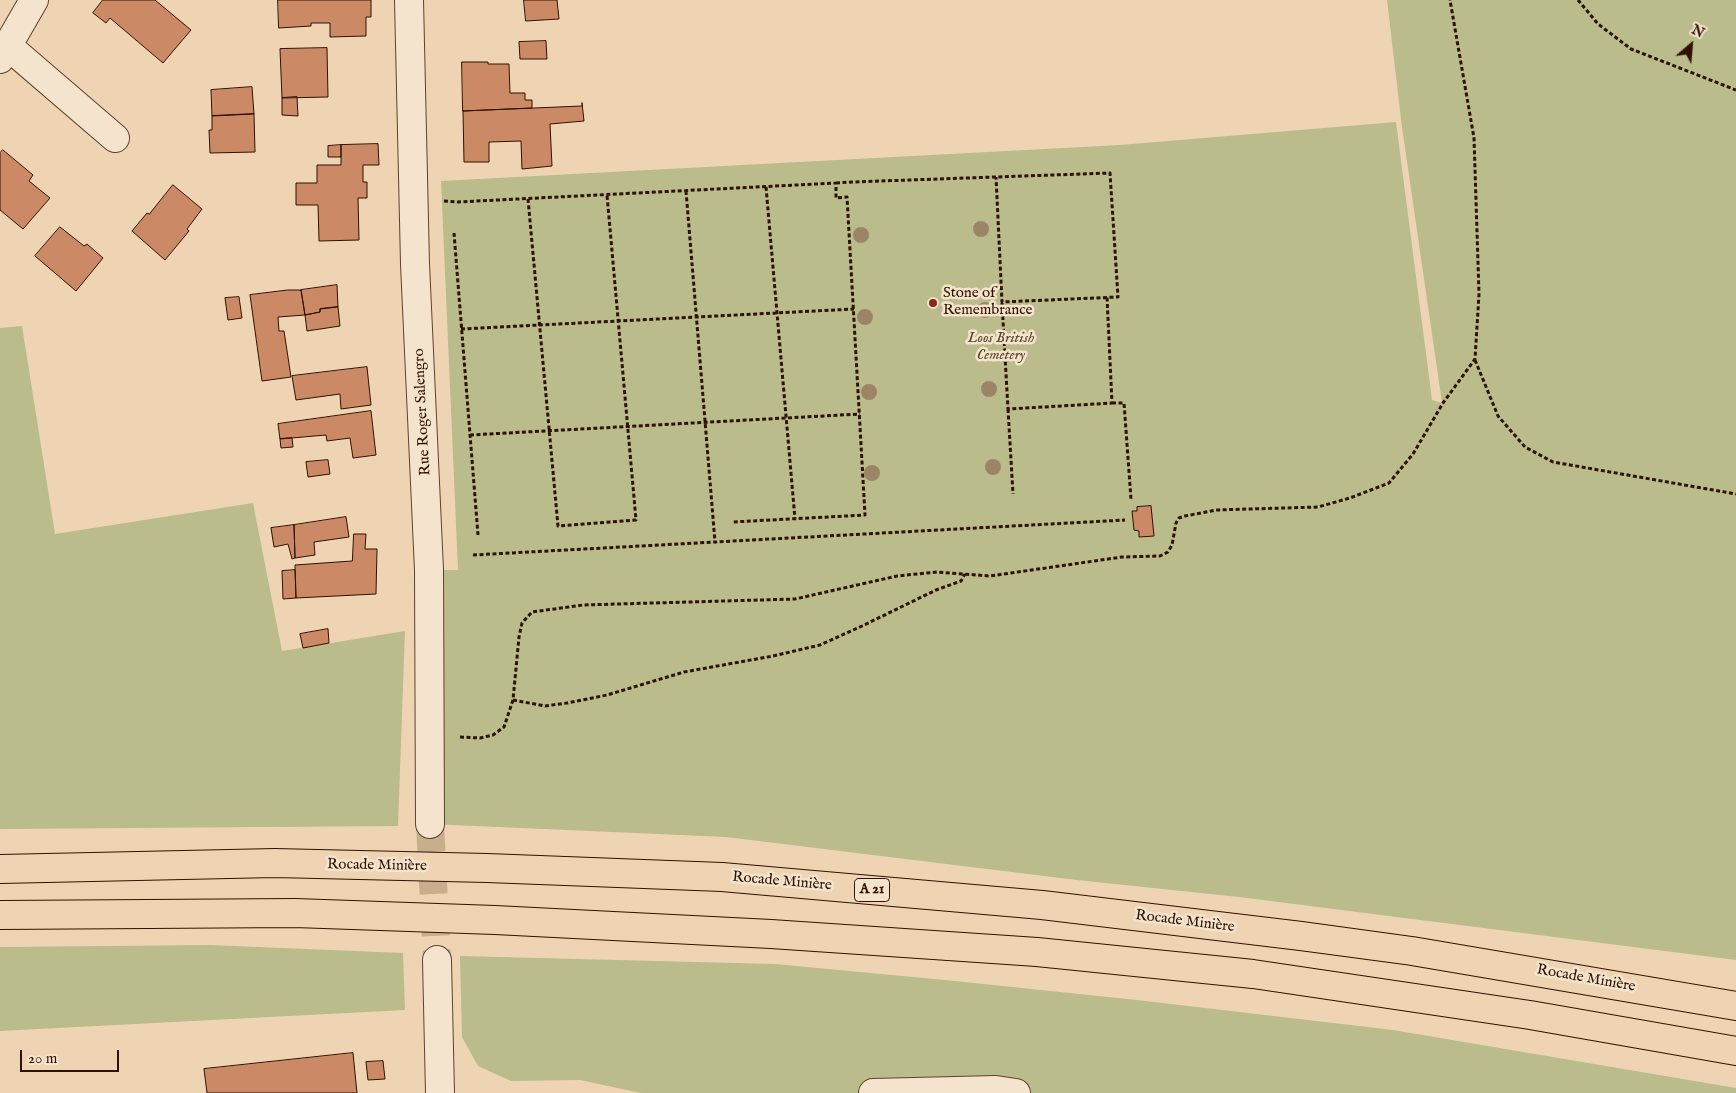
<!DOCTYPE html>
<html>
<head>
<meta charset="utf-8">
<style>
	body { margin:0 }
	#map { position:relative; width:1736px; height:1093px; overflow:hidden; background:#eed4b2; font-family:"IM FELL English",serif }
	canvas { display:block }
	.north { position:absolute; left:1666px; top:20px; width:50px; height:50px; -webkit-text-stroke:4px #f4e3cd; paint-order:stroke; rotate:27deg; font-size:14px; font-weight:700; line-height:20px; text-align:center; color:#2f1200 }
	.north::after { content:''; display:block; margin:auto; width:18px; height:22px; background:#2f1200; clip-path:polygon(50% 0,100% 100%,50% 72%,0 100%) }
	.scale { position:absolute; left:20px; top:1050px; width:99px; height:22px; box-sizing:border-box; border:2px solid #2f1200; border-top:0; padding-left:6px; font-size:15px; line-height:18px; white-space:nowrap; color:#2f1200; -webkit-text-stroke:4px #f4e3cd; paint-order:stroke }
</style>
</head>
<body>
<div id="map">
<canvas width="1736" height="1093"></canvas>
<div class="north">N</div>
<div class="scale">20 m</div>
</div>
<script>
const ctx = document.querySelector('canvas').getContext('2d');
ctx.lineJoin = 'round';
function fill(path, color) {
  ctx.fillStyle = color;
  ctx.fill(path, 'evenodd');
}
function trace(path, color, width, dash) {
  ctx.strokeStyle = color;
  ctx.lineWidth = width;
  ctx.lineCap = dash ? 'butt' : 'round';
  ctx.setLineDash(dash || []);
  ctx.stroke(path);
}
function drawText(font, color, halo, rows, align = 'center') {
  ctx.font = font + ' "IM FELL English",serif';
  ctx.lineWidth = 5;
  ctx.setLineDash([]);
  ctx.textBaseline = 'middle';
  ctx.strokeStyle = halo;
  ctx.fillStyle = color;
  for (const [text, x, y, turn = 0] of rows) {
    ctx.save();
    ctx.translate(x, y);
    ctx.rotate((+turn || 0) * Math.PI / 180);
    ctx.textAlign = isNaN(turn) ? turn : align;
    if (halo) ctx.strokeText(text, 0, 0);
    ctx.fillText(text, 0, 0);
    ctx.restore();
  }
}
fill(new Path2D(`
	M1387,0H1736V960L1239,897L1077,880L726,837L430,824L429,570H458L441,181L1120,145L1396,122L1432,400L1442,403L1402,127Z
	M22,326L55,534L253,503L282,651L405,631L398,826L0,829V328Z
	M210,945L403,953L405,1010L0,1031V947Z
	M460,956L775,964L945,980L1137,1000L1393,1030L1736,1088V1093H641L580,1080L511,1081L478,1066L462,1037Z`), '#babc8c');
const building = new Path2D(`
	M103,0H155L191,30L163,63L110,18L106,23L93,13Z
	M278,0H371V17H366V36L330,37V23H311V26L279,28Z
	M524,0H557L559,19L526,21Z
	M546,41L547,59H520L519,42Z
	M327,48L328,97L282,98L280,49Z
	M462,62H488V64H509L510,93H525V100H532V108L463,111Z
	M252,87L254,114L212,116L211,90Z
	M297,97L298,116L282,115V98Z
	M582,103L584,121L550,124L552,166L522,169L521,141L489,142V162H464L463,111L582,106Z
	M254,114L255,152L210,153L209,130H212V116Z
	M378,144L379,165H363V182H367V198H358L359,240L319,241L318,205H296V183H317V165H341V145Z
	M341,145V157H328V146Z
	M3,150L33,175L29,181L50,198L23,229L0,210V153Z
	M173,185L202,209L187,229L189,231L165,260L132,231L147,213L149,214Z
	M60,227L84,246L87,244L103,258L76,291L35,256Z
	M337,285L338,307L320,309V312L305,315L301,290Z
	M288,290H301L305,315L278,317L279,331H284L291,377L262,381L250,295Z
	M239,297L242,318L228,320L225,298Z
	M338,307L340,326L307,331L305,315L320,312V309Z
	M367,367L371,405L341,409L340,394L296,400L292,376Z
	M371,411L376,455L353,458L350,438L327,441L326,435L280,439L278,424Z
	M292,438L293,447L281,448L280,439Z
	M328,460L330,474L308,477L306,462Z
	M1151,506L1154,536L1139,537V531L1134,530L1132,511H1137V507Z
	M346,517L349,537L314,542L315,555L295,558L294,525Z
	M294,525L295,558L292,559L288,544L274,547L271,528Z
	M354,534H366L365,549H377L376,594L296,598L295,565L352,561Z
	M295,570L296,598L283,599L282,571Z
	M328,629L329,643L303,648L300,634Z
	M353,1053L357,1093H207L204,1069Z
	M383,1061L385,1079L368,1080L366,1062Z`);
fill(building, '#cc8965');
trace(building, '#2f1200', 1);
trace(new Path2D(`
	M430,824L437,960`), '#c8ad8e', 28, [28, 14]);
const street = new Path2D(`
	M409,0L415,264L429,570L430,824
	M8,46L115,138
	M0,59L34,0
	M437,960L440,1093
	M873,1093L996,1090L1016,1093`);
const highway = new Path2D(`
	M0,869L275,863L487,868L722,877L1042,905L1301,936L1412,951L1736,1006
	M0,915L295,913L495,920L771,934L1037,952L1253,974L1530,1015L1736,1051`);
trace(street, '#5f422c', 30);
trace(highway, '#2f1200', 30);
trace(new Path2D(`
	M1578,0L1598,24L1631,49L1736,90
	M836,183L852,182L1110,173L1118,297L1002,302L996,177
	M766,187L795,519
	M686,191L715,542
	M528,199L558,526L636,520L607,195
	M444,201L458,202L836,183V198L847,197L865,515L733,522
	M454,233L478,535
	M1002,303L1008,409L1112,403L1107,297
	M461,329L854,309
	M1475,360L1498,416L1525,447L1553,462L1736,494
	M1112,403H1124L1131,499
	M1008,409L1013,494
	M470,435L860,414
	M473,555L1125,520
	M513,700L545,706L567,703L607,695L684,672L773,656L820,645L862,626L936,590L961,581L965,574
	M460,737L480,738L493,735L504,727L513,700L519,637L522,623L532,612L583,605L795,599L897,576L937,572L990,576L1122,557L1160,556L1168,552L1172,545L1176,523L1179,518L1185,516L1216,510L1318,507L1350,498L1389,483L1413,454L1443,403L1475,359L1479,294L1474,138L1450,0`), '#2f1200', 3, [4, 2.5]);
trace(street, '#f4e3cd', 28);
trace(highway, '#eed4b2', 28);
ctx.fillStyle = '#9c8567';
for (const [x, y] of [
	[981,229],
	[861,235],
	[985,310],
	[865,317],
	[989,389],
	[869,392],
	[993,467],
	[872,473]
]) {
  ctx.beginPath();
  ctx.arc(x, y, 8, 0, 2 * Math.PI);
  ctx.fill();
}
for (const [x, y, r, color] of [
	[933,303,5,"#8f2418"]
]) {
  const dot = new Path2D();
  dot.arc(x, y, r, 0, 2 * Math.PI);
  ctx.fillStyle = color;
  ctx.fill(dot);
  trace(dot, '#f4e3cd', 2);
}
for (const [x, y, w] of [
	[872,890,35]
]) {
  const box = new Path2D();
  box.roundRect(x - w / 2, y - 11.5, w, 23, 4);
  ctx.fillStyle = '#f4e3cd';
  ctx.fill(box);
  trace(box, '#2f1200', 1);
}
drawText('bold 14px', '#2f1200', null, [
	["A 21",872,890]
]);
drawText('15px', '#2f1200', '#f4e3cd', [
	["Stone of",943,294],
	["Remembrance",943,311]
], 'left');
drawText('italic 15px', '#59452a', '#f4e3cd', [
	["Loos British",1001,339],
	["Cemetery",1001,356]
]);
drawText('15px', '#2f1200', '#f4e3cd', [
	["Rue Roger Salengro",423,412,-93],
	["Rocade Minière",377,866,1],
	["Rocade Minière",782,882,5],
	["Rocade Minière",1185,922,7],
	["Rocade Minière",1586,979,10]
]);
</script>
</body>
</html>
